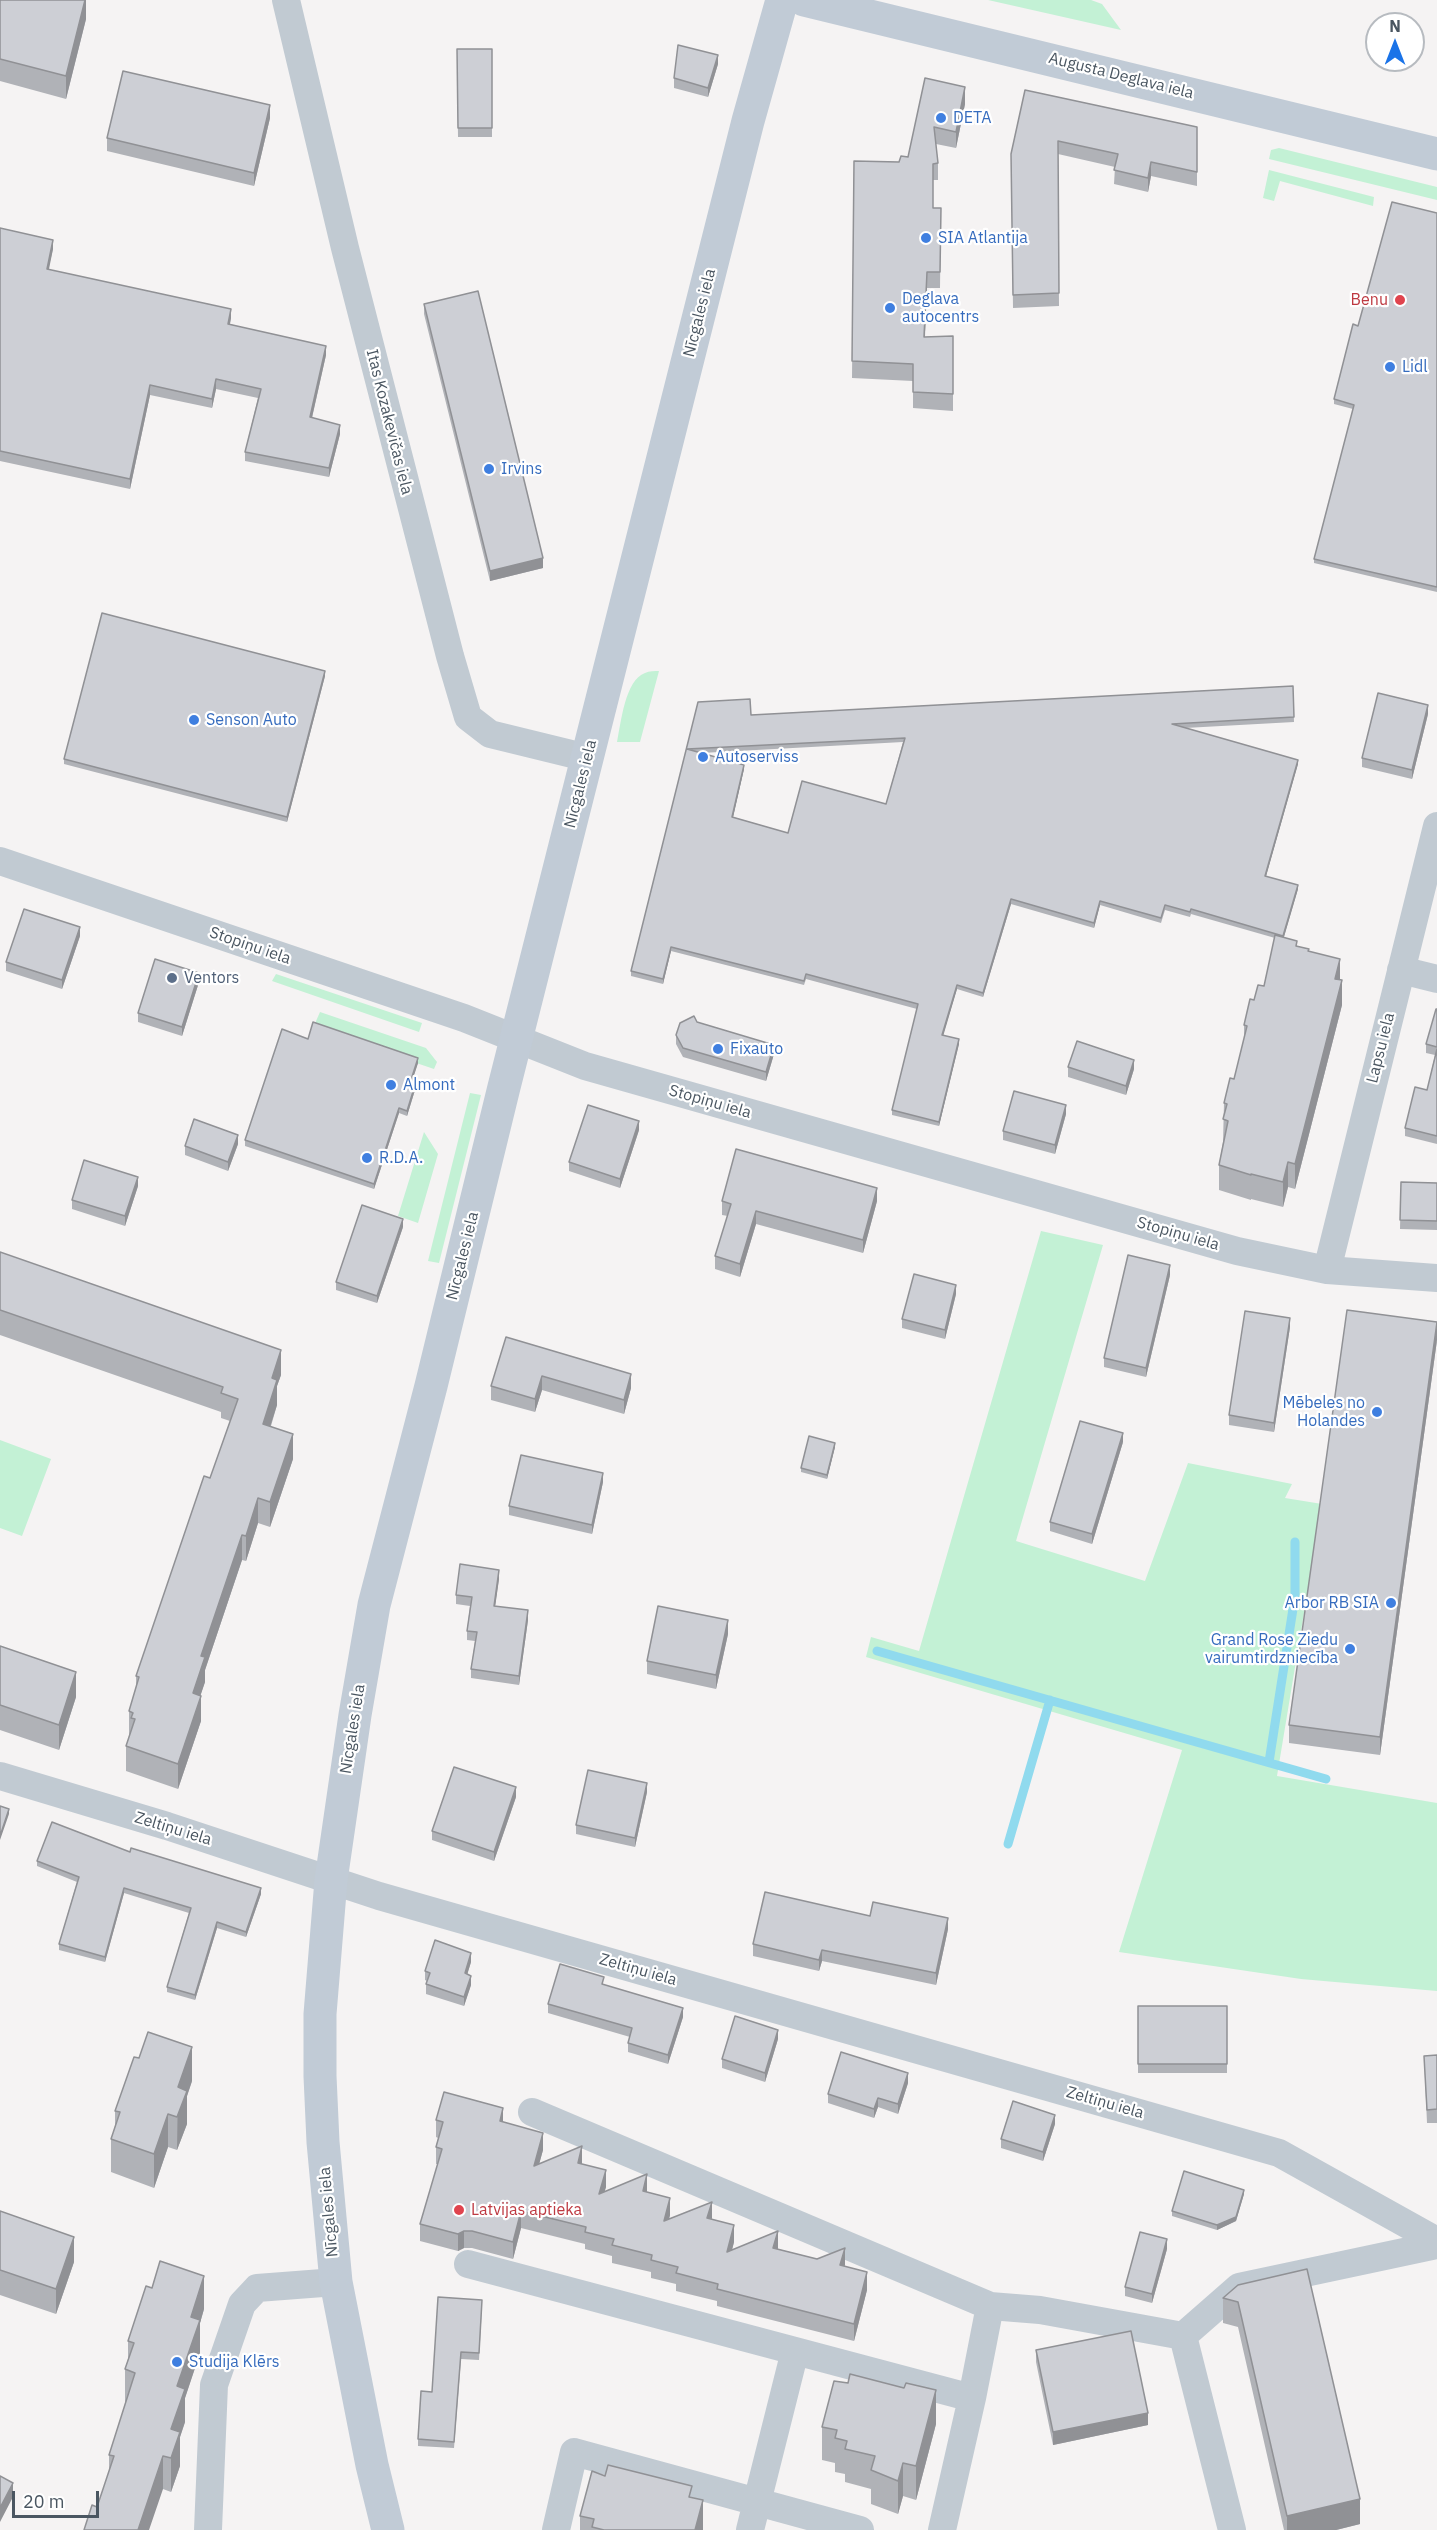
<!DOCTYPE html>
<html>
<head>
<meta charset="utf-8">
<style>
	body { margin:0 }
	#map { position:relative; width:1437px; height:2530px; overflow:hidden; background:#f5f3f3; font-family:"IBM Plex Sans",sans-serif }
	canvas { display:block }
	.north { position:absolute; left:1365px; top:12px; width:60px; height:60px; box-sizing:border-box; background:#fff; border:2px solid #b7bbc0; border-radius:50%; rotate:0deg; font-size:16px; font-weight:700; line-height:24px; text-align:center; color:#4a5661 }
	.north::after { content:''; display:block; margin:auto; width:21px; height:27px; background:#1a73e8; clip-path:polygon(50% 0,100% 100%,50% 72%,0 100%) }
	.scale { position:absolute; left:12px; top:2491px; width:87px; height:27px; box-sizing:border-box; border:3px solid #4a5661; border-top:0; padding-left:8px; font-size:18px; line-height:21px; white-space:nowrap; color:#4a5661; -webkit-text-stroke:4px #fff; paint-order:stroke }
</style>
</head>
<body>
<div id="map">
<canvas width="1437" height="2530"></canvas>
<div class="north">N</div>
<div class="scale">20 m</div>
</div>
<script>
const ctx = document.querySelector('canvas').getContext('2d');
ctx.lineJoin = 'round';
function fill(path, color) {
  ctx.fillStyle = color;
  ctx.fill(path, 'evenodd');
}
function trace(path, color, width, dash) {
  ctx.strokeStyle = color;
  ctx.lineWidth = width;
  ctx.lineCap = dash ? 'butt' : 'round';
  ctx.setLineDash(dash || []);
  ctx.stroke(path);
}
function drawText(font, color, halo, rows, align = 'center') {
  ctx.font = font + ' "IBM Plex Sans",sans-serif';
  ctx.lineWidth = 4.5;
  ctx.setLineDash([]);
  ctx.textBaseline = 'middle';
  ctx.strokeStyle = halo;
  ctx.fillStyle = color;
  for (const [text, x, y, turn = 0] of rows) {
    ctx.save();
    ctx.translate(x, y);
    ctx.rotate((+turn || 0) * Math.PI / 180);
    ctx.textAlign = isNaN(turn) ? turn : align;
    if (halo) ctx.strokeText(text, 0, 0);
    ctx.fillText(text, 0, 0);
    ctx.restore();
  }
}
fill(new Path2D(`
	M988,0H1091L1102,4L1121,30Z
	M1279,148L1437,187V200L1269,159L1271,150Z
	M1269,170L1374,197L1373,206L1280,181L1274,201L1263,198Z
	M659,671L640,742H617C621,723 625,680 645,673C649,671 655,671 659,671Z
	M276,974L422,1023L419,1032L272,981Z
	M320,1012L426,1048L437,1062L434,1069L313,1028Z
	M470,1093L481,1095L439,1263L428,1261Z
	M424,1132L438,1154L418,1223L398,1216Z
	M1041,1231L1103,1245L1016,1541L1145,1581L1188,1463L1292,1484L1285,1498L1322,1504L1277,1776L1437,1803V1991L1301,1979L1119,1952L1182,1750L866,1657L871,1637L919,1651Z
	M0,1440L51,1459L22,1536L0,1528Z`), '#c3f1d5');
trace(new Path2D(`
	M877,1651L1326,1779
	M1269,1762L1295,1596V1542
	M1008,1844L1050,1700`), '#90daee', 9);
trace(new Path2D(`
	M286,0L345,248L450,656L468,717L490,734L588,758
	M0,861L464,1018L585,1066L1237,1251L1327,1270L1437,1278
	M1401,970L1437,979
	M1327,1270L1437,826
	M0,1776L167,1826L379,1896L1279,2153L1437,2241
	M532,2112L990,2306L972,2398
	M468,2264L972,2398L942,2530
	M990,2306L1040,2310L1183,2336L1239,2287L1437,2245
	M1183,2336L1232,2530
	M208,2530L214,2385L242,2304L257,2288L336,2282
	M556,2530L574,2452L860,2530
	M750,2530L795,2351`), '#c1cad2', 28);
trace(new Path2D(`
	M804,0L1437,154
	M388,2530L372,2465L336,2282L323,2142L320,2076V2014L331,1880L355,1715L374,1605L431,1386L504,1087L748,121L782,0`), '#c1cbd6', 33);
fill(new Path2D(`
	M0,0H86V19L66,99L0,81Z
	M457,49H492V137H458Z
	M718,64L708,97L674,88V78Z
	M925,78L965,104L956,148L936,144L938,163V180H933V208H941L940,288H927L925,337L953,336V411L913,408V381L852,378L854,161L899,162L908,157Z
	M1025,90L1197,127V186L1151,176L1148,192L1114,184L1115,167L1058,154L1059,306L1013,308L1011,154Z
	M270,118L254,186L107,151V138Z
	M1437,213V592L1314,563V559L1353,409L1334,404V399L1358,326Z
	M0,228L53,249L48,270L231,318L230,324L326,355L312,418L340,434L329,477L245,461V452L258,398L216,389L212,408L150,395L130,489L0,461Z
	M424,304L543,568L490,581L424,314Z
	M325,676L287,822L64,764V759Z
	M1293,686L1294,722L1185,728L1298,764L1266,876L1298,889L1284,937L1297,946L1309,951L1340,980L1342,1005L1295,1189L1288,1187L1283,1207L1251,1199V1200L1219,1190V1165L1223,1142L1224,1103L1234,1079L1244,1040V1025L1254,1000L1264,986L1275,938L1191,914L1190,917L1165,910L1161,923L1100,905L1094,928L1011,904L983,997L957,989L943,1035L959,1044L939,1126L892,1115V1110L917,1009L806,979L804,985L671,951L663,984L631,976V971L698,702L751,715ZM903,742L886,804L788,833L733,817L744,769L701,753Z
	M1428,714L1412,779L1362,767V758Z
	M80,936L62,989L6,971V962Z
	M199,982L182,1036L138,1022V1013Z
	M1437,1009V1144L1405,1136V1128L1427,1090L1435,1055L1426,1053V1044Z
	M697,1022L774,1054L766,1081L683,1057L676,1044V1035Z
	M308,1039L418,1063L411,1083L415,1090L407,1116L399,1113L374,1189L245,1146V1140Z
	M1068,1067L1134,1069L1126,1095L1068,1077Z
	M1066,1114L1055,1154L1003,1140V1131Z
	M639,1130L620,1188L569,1171V1162Z
	M238,1144L228,1171L185,1155V1146Z
	M1401,1182L1437,1183V1230L1400,1229Z
	M138,1186L125,1226L72,1209V1200Z
	M722,1201H877L863,1253L756,1224L740,1277L715,1269V1256L728,1216L722,1215Z
	M403,1227L377,1303L336,1290V1282Z
	M0,1252L281,1375L277,1386V1405L271,1426L293,1459L270,1527L258,1523L246,1561L242,1560L205,1670V1682L200,1696L201,1721L178,1789L126,1771V1746L129,1736V1711L136,1687V1676L210,1478L230,1421L221,1418V1412L0,1335Z
	M1170,1275L1146,1377L1104,1367V1358Z
	M956,1294L945,1339L902,1328V1319Z
	M1290,1327L1274,1432L1229,1425V1415Z
	M506,1337L631,1388L624,1414L542,1390L535,1412L491,1400V1386Z
	M1437,1340L1380,1755L1289,1743V1725Z
	M1123,1442L1092,1544L1050,1531V1522Z
	M835,1447L827,1479L801,1472V1468Z
	M603,1482L592,1534L509,1515V1506Z
	M499,1579L495,1606L528,1620L519,1685L471,1678V1669L475,1641L467,1640V1631L470,1606L456,1604V1595Z
	M728,1634L716,1689L647,1674V1661Z
	M0,1646L76,1697L59,1750L0,1730Z
	M647,1792L635,1847L576,1834V1825Z
	M516,1797L494,1861L432,1840V1831Z
	M130,1852L261,1894L246,1937L217,1928L195,2000L167,1992V1987L189,1913L124,1893L105,1962L59,1950V1944L77,1882L37,1866V1861Z
	M870,1916L948,1929L936,1985L822,1961L819,1971L753,1956V1944Z
	M471,1962L467,1974L471,1985L464,2006L426,1994V1984L427,1981L425,1980V1971Z
	M604,1985L683,2017L668,2064L628,2052V2043L630,2037L548,2013V2004Z
	M1138,2006H1227V2073H1138Z
	M778,2039L765,2082L722,2068V2059Z
	M1437,2055V2123H1427L1424,2056Z
	M192,2081L187,2096V2124L177,2150L168,2147L154,2188L111,2172V2139L115,2126V2111Z
	M908,2083L898,2114L878,2107L874,2118L828,2103V2094Z
	M436,2120L503,2122L543,2150L539,2164H582L606,2187L604,2192H647L670,2215L669,2219H712L734,2242L732,2250L778,2248V2249L845,2266L867,2290L854,2341L717,2306V2301L676,2291V2284L651,2278V2272L612,2263V2256L585,2249V2244L521,2228L513,2259L472,2248H464L458,2251L420,2241V2224L438,2164H436V2147L438,2138L436,2137Z
	M1055,2124L1043,2161L1001,2148V2139Z
	M1244,2194L1236,2221L1217,2230L1172,2216V2211Z
	M0,2211L74,2262L56,2314L0,2295Z
	M1167,2249L1152,2303L1125,2296V2287Z
	M1238,2285L1360,2524L1336,2530H1284L1238,2327L1223,2323V2298Z
	M482,2307L479,2360L461,2359L454,2448L418,2446V2439L432,2392Z
	M204,2309L200,2323V2353L185,2398V2422L180,2437V2466L171,2492L163,2489L97,2507L109,2471V2455L126,2403L125,2402V2369L128,2359V2341Z
	M1036,2350L1148,2425L1053,2445L1036,2362Z
	M936,2424L916,2500L903,2496L898,2514L871,2504V2489L845,2482V2474L835,2472V2463L822,2460V2427Z
	M605,2476L692,2498L703,2530H580V2516Z`), '#b0b2b7');
fill(new Path2D(`
	M85,0H86V19L66,99V76Z
	M718,55V64L708,97V88Z
	M965,87V104L956,148V132Z
	M270,105V118L254,186V173Z
	M1151,162V176L1148,192V178Z
	M53,240V249L47,279V269Z
	M927,272V288L924,354V337Z
	M231,309V318L228,333V324Z
	M326,346V355L310,426V417Z
	M216,379V389L212,408V399Z
	M150,385V395L130,489V479Z
	M340,425V434L329,477V468Z
	M543,558V568L490,581V571Z
	M325,671V676L287,822V817Z
	M1428,705V714L1412,779V770Z
	M1298,760V764L1265,880V876Z
	M744,765V769L732,822V817Z
	M1298,885V889L1283,940V936Z
	M1011,899V904L983,997V993Z
	M1100,901V905L1094,928V923Z
	M80,927V936L62,989V980Z
	M671,947V951L663,984V979Z
	M1340,959V984L1335,979Z
	M199,973V982L182,1036V1027Z
	M1342,980V1005L1295,1189V1164Z
	M957,985V989L942,1040V1035Z
	M959,1039V1044L939,1126V1122Z
	M774,1045V1054L766,1081V1072Z
	M418,1058V1063L410,1088V1083Z
	M1134,1060V1069L1126,1095V1086Z
	M415,1085V1090L407,1116V1111Z
	M1066,1105V1114L1055,1154V1145Z
	M399,1108V1113L374,1189V1184Z
	M639,1121V1130L620,1188V1179Z
	M238,1135V1144L228,1171V1162Z
	M1288,1162V1187L1283,1207V1182Z
	M138,1177V1186L125,1226V1216Z
	M877,1188V1201L863,1253V1240Z
	M756,1211V1224L740,1277V1264Z
	M403,1219V1227L377,1303V1296Z
	M1170,1265V1275L1146,1377V1368Z
	M956,1285V1294L945,1339V1330Z
	M1290,1318V1327L1274,1432V1423Z
	M1437,1322V1340L1380,1755V1737Z
	M281,1350V1375L277,1386V1405L263,1449V1424L272,1378Z
	M631,1374V1388L624,1414V1400Z
	M542,1376V1390L535,1412V1399Z
	M1123,1433V1442L1092,1544V1534Z
	M293,1434V1459L270,1527V1502Z
	M835,1443V1447L827,1479V1475Z
	M603,1473V1482L592,1534V1525Z
	M258,1498V1523L246,1561V1536Z
	M242,1535V1560L205,1670V1682L193,1718V1693L201,1656Z
	M499,1570V1579L494,1615V1606Z
	M528,1610V1620L519,1685V1676Z
	M728,1620V1634L716,1689V1675Z
	M76,1672V1697L59,1750V1725Z
	M201,1696V1721L178,1789V1764Z
	M647,1783V1792L635,1847V1838Z
	M516,1787V1797L494,1861V1852Z
	M9,1809V1814L0,1840V1836Z
	M124,1888V1893L105,1962V1957Z
	M261,1888V1894L246,1937V1932Z
	M948,1918V1929L936,1985V1973Z
	M217,1922V1928L195,2000V1995Z
	M822,1950V1961L819,1971V1960Z
	M471,1953V1962L465,1982V1973Z
	M471,1976V1985L464,2006V1997Z
	M683,2008V2017L668,2064V2055Z
	M778,2030V2039L765,2082V2073Z
	M192,2047V2081L187,2096V2124L177,2150L178,2087Z
	M908,2073V2083L898,2114V2104Z
	M878,2098V2107L874,2118V2109Z
	M503,2108V2125L500,2121Z
	M168,2114V2147L154,2188V2154Z
	M1055,2115V2124L1043,2161V2152Z
	M543,2133V2150L534,2183V2166Z
	M582,2146V2164L578,2180V2163Z
	M606,2170V2187L599,2211V2194Z
	M647,2174V2192L643,2191Z
	M1244,2190V2194L1236,2221L1217,2230V2225Z
	M670,2198V2215L664,2239V2221Z
	M712,2202V2219L707,2218Z
	M521,2211V2228L513,2259V2242Z
	M734,2225V2242L727,2269V2252Z
	M464,2231V2248L458,2251V2234Z
	M778,2231V2248L773,2266V2248Z
	M74,2237V2262L56,2314V2289Z
	M1167,2239V2249L1152,2303V2294Z
	M845,2248V2265L840,2282V2265Z
	M867,2272V2290L854,2341V2324Z
	M204,2276V2309L200,2323V2353L185,2398V2422L180,2437V2466L171,2492V2429L177,2386L191,2317Z
	M936,2390V2424L916,2500V2466Z
	M1148,2413V2425L1053,2445V2432Z
	M163,2456V2489L149,2530H138Z
	M903,2463V2496L898,2514V2481Z
	M13,2483V2497L0,2522V2508Z
	M1360,2499V2524L1336,2530H1287V2516Z
	M703,2500V2530H695Z`), '#909195');
const building = new Path2D(`
	M0,0H85L66,76L0,59Z
	M678,45L718,55L708,88L674,78Z
	M457,49H492V128H458Z
	M123,71L270,105L254,173L107,138Z
	M925,78L965,87L956,132L934,127L938,163L933,164V208H941L940,272H927L924,337L953,336V394L913,392V364L852,361L854,161L899,162L901,156L908,157Z
	M1025,90L1197,127V172L1151,162L1148,178L1114,170L1118,154L1058,141L1059,293L1013,295L1011,154Z
	M1392,202L1437,213V587L1314,559L1354,405L1334,399L1353,324L1358,326Z
	M0,228L53,240L47,269L231,309L228,324L326,346L310,417L340,425L329,468L245,452L261,389L216,379L212,399L150,385L130,479L0,451Z
	M478,291L543,558L490,571L424,304Z
	M102,613L325,671L287,817L64,759Z
	M1293,686L1294,717L1172,724L1298,760L1265,876L1298,885L1283,936L1191,909L1190,912L1165,905L1161,918L1100,901L1094,923L1011,899L983,993L957,985L942,1035L959,1039L939,1122L892,1110L918,1004L806,974L804,981L671,947L663,979L631,971L698,702L750,699L751,715ZM905,738L886,804L802,781L788,833L732,817L744,765L687,749Z
	M1378,693L1428,705L1412,770L1362,758Z
	M24,909L80,927L62,980L6,962Z
	M1275,935L1297,941L1296,946L1309,949L1308,951L1340,959L1335,979L1342,980L1295,1164L1288,1162L1283,1182L1251,1174V1175L1219,1165L1228,1121L1223,1119L1227,1104L1224,1103L1230,1078L1234,1079L1247,1026L1244,1025L1250,999L1254,1000L1258,985L1264,986Z
	M155,959L199,973L182,1027L138,1013Z
	M1436,1009H1437V1047L1426,1044Z
	M694,1016L697,1022L774,1045L766,1072L683,1048L676,1035L680,1023Z
	M313,1022L418,1058L410,1083L415,1085L407,1111L399,1108L374,1184L245,1140L282,1029L308,1039Z
	M1077,1041L1134,1060L1126,1086L1068,1067Z
	M1437,1049V1136L1405,1128L1415,1087L1427,1090Z
	M1014,1091L1066,1105L1055,1145L1003,1131Z
	M588,1105L639,1121L620,1179L569,1162Z
	M194,1119L238,1135L228,1162L185,1146Z
	M736,1149L877,1188L863,1240L756,1211L740,1264L715,1256L731,1204L722,1201Z
	M84,1160L138,1177L125,1216L72,1200Z
	M1401,1182L1437,1183V1221L1400,1220Z
	M362,1205L403,1219L377,1296L336,1282Z
	M0,1252L281,1350L272,1378L277,1380L263,1424L293,1434L270,1502L258,1498L246,1536L242,1535L201,1656L205,1657L193,1693L201,1696L178,1764L126,1746L135,1719L131,1718L133,1713L129,1711L139,1677L136,1676L204,1476L210,1478L238,1399L221,1393L223,1387L0,1310Z
	M1128,1255L1170,1265L1146,1368L1104,1358Z
	M914,1274L956,1285L945,1330L902,1319Z
	M1347,1310L1437,1322L1380,1737L1289,1725Z
	M1245,1311L1290,1318L1274,1423L1229,1415Z
	M506,1337L631,1374L624,1400L542,1376L535,1399L491,1386Z
	M1080,1421L1123,1433L1092,1534L1050,1522Z
	M809,1436L835,1443L827,1475L801,1468Z
	M521,1455L603,1473L592,1525L509,1506Z
	M460,1564L499,1570L494,1606L528,1610L519,1676L471,1669L477,1632L467,1631L472,1597L456,1595Z
	M658,1606L728,1620L716,1675L647,1661Z
	M0,1646L76,1672L59,1725L0,1705Z
	M454,1767L516,1787L494,1852L432,1831Z
	M588,1770L647,1783L635,1838L576,1825Z
	M0,1806L9,1809L0,1836Z
	M52,1822L130,1852L131,1848L261,1888L246,1932L217,1922L195,1995L167,1987L191,1908L124,1888L105,1957L59,1944L79,1877L37,1861Z
	M765,1892L870,1916L873,1902L948,1918L936,1973L822,1950L819,1960L753,1944Z
	M435,1940L471,1953L465,1973L471,1976L464,1997L426,1984L430,1973L425,1971Z
	M560,1964L604,1977L602,1984L683,2008L668,2055L628,2043L632,2028L548,2004Z
	M1138,2006H1227V2064H1138Z
	M735,2016L778,2030L765,2073L722,2059Z
	M148,2032L192,2047L178,2087L187,2091L177,2117L168,2114L154,2154L111,2139L120,2112L115,2111L134,2057L139,2058Z
	M841,2052L908,2073L898,2104L878,2098L874,2109L828,2094Z
	M1437,2055V2109L1427,2110L1424,2056Z
	M444,2092L503,2108L500,2121L543,2133L534,2166L582,2146L578,2163L606,2170L599,2194L647,2174L643,2191L670,2198L664,2221L712,2202L707,2218L734,2225L727,2252L778,2231L773,2248L817,2259L845,2248L840,2265L867,2272L854,2324L717,2289L718,2284L676,2273L678,2267L651,2260L652,2255L612,2245L614,2239L585,2232L586,2227L521,2211L513,2242L472,2231H464L458,2234L420,2224L442,2149L436,2147L443,2122L436,2120Z
	M1013,2101L1055,2115L1043,2152L1001,2139Z
	M1184,2171L1244,2190L1236,2217L1217,2225L1172,2211Z
	M0,2211L74,2237L56,2289L0,2270Z
	M1140,2232L1167,2239L1152,2294L1125,2287Z
	M160,2261L204,2276L191,2317L200,2320L177,2386L185,2389L171,2429L180,2432L171,2458L163,2456L138,2530H84L92,2505L97,2507L114,2456L109,2455L135,2373L125,2369L134,2343L128,2341L146,2286L152,2288Z
	M1307,2269L1360,2499L1287,2516L1238,2302L1223,2298L1238,2285Z
	M438,2297L482,2300L479,2353L461,2352L454,2442L418,2439L421,2391L432,2392Z
	M1131,2331L1148,2413L1053,2432L1036,2350Z
	M850,2374L904,2388L906,2383L936,2390L916,2466L903,2463L898,2481L871,2470L875,2456L845,2449L847,2441L835,2438L837,2430L822,2427L834,2381L848,2383Z
	M608,2465L692,2486L689,2497L703,2500L695,2530H604L592,2527L594,2519L580,2516L592,2471L605,2476Z
	M0,2476L13,2483L0,2508Z`);
fill(building, '#cdcfd5');
trace(building, '#909195', 1.5);
for (const [x, y, r, color] of [
	[941,118,6,"#3f7fe0"],
	[926,238,6,"#3f7fe0"],
	[1400,300,6,"#e0444e"],
	[890,308,6,"#3f7fe0"],
	[1390,367,6,"#3f7fe0"],
	[489,469,6,"#3f7fe0"],
	[194,720,6,"#3f7fe0"],
	[703,757,6,"#3f7fe0"],
	[172,978,6,"#5c6f8a"],
	[718,1049,6,"#3f7fe0"],
	[391,1085,6,"#3f7fe0"],
	[367,1158,6,"#3f7fe0"],
	[1377,1412,6,"#3f7fe0"],
	[1391,1603,6,"#3f7fe0"],
	[1350,1649,6,"#3f7fe0"],
	[459,2210,6,"#e0444e"],
	[177,2362,6,"#3f7fe0"]
]) {
  const dot = new Path2D();
  dot.arc(x, y, r, 0, 2 * Math.PI);
  ctx.fillStyle = color;
  ctx.fill(dot);
  trace(dot, '#fff', 2);
}
drawText('16px', '#4a5661', '#fff', [
	["Augusta Deglava iela",1121,76,14],
	["Nīcgales iela",700,313,-76],
	["Itas Kozakevičas iela",389,422,76],
	["Nīcgales iela",581,784,-76],
	["Stopiņu iela",250,946,19],
	["Lapsu iela",1381,1048,-76],
	["Stopiņu iela",710,1102,16],
	["Stopiņu iela",1178,1234,16],
	["Nīcgales iela",463,1256,-76],
	["Nīcgales iela",353,1729,-81],
	["Zeltiņu iela",173,1829,17],
	["Zeltiņu iela",638,1970,16],
	["Zeltiņu iela",1105,2103,16],
	["Nīcgales iela",329,2212,-95]
]);
drawText('16px', '#366cbe', '#fff', [
	["DETA",953,118],
	["SIA Atlantija",938,238],
	["Deglava",902,299],
	["autocentrs",902,317],
	["Lidl",1402,367],
	["Irvins",501,469],
	["Senson Auto",206,720],
	["Autoserviss",715,757],
	["Fixauto",730,1049],
	["Almont",403,1085],
	["R.D.A.",379,1158],
	["Mēbeles no",1365,1403,"right"],
	["Holandes",1365,1421,"right"],
	["Arbor RB SIA",1379,1603,"right"],
	["Grand Rose Ziedu",1338,1640,"right"],
	["vairumtirdzniecība",1338,1658,"right"],
	["Studija Klērs",189,2362]
], 'left');
drawText('16px', '#be3a42', '#fff', [
	["Benu",1388,300],
	["Latvijas aptieka",471,2210,"left"]
], 'right');
drawText('16px', '#4e5e75', '#fff', [
	["Ventors",184,978]
], 'left');
</script>
</body>
</html>
